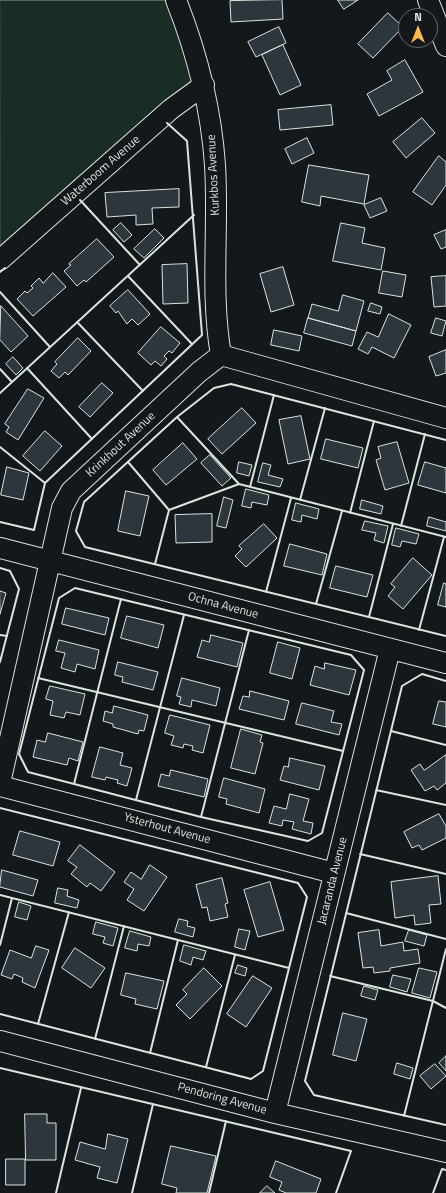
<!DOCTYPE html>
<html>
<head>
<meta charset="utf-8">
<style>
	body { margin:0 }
	#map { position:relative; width:446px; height:1193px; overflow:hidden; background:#14181c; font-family:"Titillium Web",sans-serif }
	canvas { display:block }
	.north { position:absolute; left:398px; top:8px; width:40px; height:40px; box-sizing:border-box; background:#14181c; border:1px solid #626a69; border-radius:50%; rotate:0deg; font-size:11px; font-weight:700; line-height:16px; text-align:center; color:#d8e6dc }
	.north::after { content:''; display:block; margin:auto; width:14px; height:18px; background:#ffb74d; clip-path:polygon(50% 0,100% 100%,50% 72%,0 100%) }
</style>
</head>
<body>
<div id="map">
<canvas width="446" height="1193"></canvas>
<div class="north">N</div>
</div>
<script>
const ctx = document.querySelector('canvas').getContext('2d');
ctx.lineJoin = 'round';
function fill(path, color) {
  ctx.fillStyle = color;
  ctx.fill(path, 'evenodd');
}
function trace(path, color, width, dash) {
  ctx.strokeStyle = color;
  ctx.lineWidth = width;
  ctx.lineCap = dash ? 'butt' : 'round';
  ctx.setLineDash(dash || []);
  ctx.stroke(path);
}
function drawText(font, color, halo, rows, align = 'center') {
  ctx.font = font + ' "Titillium Web",sans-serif';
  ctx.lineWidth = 3;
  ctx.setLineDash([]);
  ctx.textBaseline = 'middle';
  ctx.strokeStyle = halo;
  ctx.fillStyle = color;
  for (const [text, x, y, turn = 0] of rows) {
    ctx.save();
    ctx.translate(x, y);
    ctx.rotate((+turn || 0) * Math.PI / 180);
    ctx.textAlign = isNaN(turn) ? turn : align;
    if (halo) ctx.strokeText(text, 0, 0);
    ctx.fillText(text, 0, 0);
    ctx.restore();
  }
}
const green = new Path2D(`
	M0,0H175L205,71L0,253Z`);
fill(green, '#1a2d24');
trace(green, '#939e99', 1);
const building = new Path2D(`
	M282,0L283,19L231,22L230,1Z
	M338,0H358L344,9Z
	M388,13L403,27L373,58L358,44Z
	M279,27L286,43L256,57L248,42Z
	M283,45L301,85L280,95L262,55Z
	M405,60L423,92L379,116L367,94L392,80L387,71Z
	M331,105L333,125L280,130L278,110Z
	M422,118L435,133L406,158L393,142Z
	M307,138L314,153L292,164L285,149Z
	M439,156L446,162V185L432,205L413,192Z
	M309,165L369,175L364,204L321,196L320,206L302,202Z
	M179,189V207L152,208L153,224L136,225V215L107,217L105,193Z
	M381,198L387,211L370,218L364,205Z
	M121,223L132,235L124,242L113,230Z
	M341,223L365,228L362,243L385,248L381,270L333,261Z
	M155,229L164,238L144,258L134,249Z
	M446,230V247L441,249L434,235Z
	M97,239L114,257L86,282L84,280L77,286L64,271L71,265L69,264Z
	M187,264L188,303L163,304L162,265Z
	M283,267L294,305L271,312L260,274Z
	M383,271L406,275L402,297L379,293Z
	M53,273L66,287L33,316L17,299L25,291L27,293L33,288L31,286L39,278L43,283Z
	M446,276V306L434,307L431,277Z
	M128,290L150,314L138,325L132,319L127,324L118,311L116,313L110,306Z
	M343,295L364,301L356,331L308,318L312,304L338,311Z
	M371,303L382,307L380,314L368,311Z
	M1,306L28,336L11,352L0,340Z
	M389,314L411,325L394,358L372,347L368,354L358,349L367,332L378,337Z
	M308,318L356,331L352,346L304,333Z
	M436,318L446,321L442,336L431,333Z
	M161,327L180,343L172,353L169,351L164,356L167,359L161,366L155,361L151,365L138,353Z
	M274,330L302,336L299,351L271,345Z
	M78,338L91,351L68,375L65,372L59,378L51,371L57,364L55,362Z
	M446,350V373L436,376L429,357Z
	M13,357L23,368L16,375L6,364Z
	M102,383L113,393L90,417L79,407Z
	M28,389L44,398L18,440L6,432L9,427L5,424Z
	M242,408L256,423L222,454L208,439Z
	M301,416L310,459L288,464L279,420Z
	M45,431L62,446L40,471L23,456Z
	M326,439L363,448L358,468L321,459Z
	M397,442L409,483L385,490L376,460L381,458L378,447Z
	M183,443L197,459L166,485L153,470Z
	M210,455L231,478L222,486L201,463Z
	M239,462L252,465L249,476L237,473Z
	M425,462L446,468V493L418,485Z
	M263,463L271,465L268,475L283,479L280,487L258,482Z
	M7,467L29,473L23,500L1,495Z
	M246,489L269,495L267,505L252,502L251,508L242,506Z
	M126,491L149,496L140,536L118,531Z
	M224,497L233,500L226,528L217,526Z
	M362,500L383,506L381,514L360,509Z
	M296,503L319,509L317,519L302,515L301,522L292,520Z
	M212,514V542L176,543L175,515Z
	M429,517L446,522V531L427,526Z
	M365,521L388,526L384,543L374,540L376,533L362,530Z
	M264,524L277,538L246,567L235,556L242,549L239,546Z
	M396,528L419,534L416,544L402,541L400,547L392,545Z
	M290,544L327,554L322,575L284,566Z
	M413,558L432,575L403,609L388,596L395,587L391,584Z
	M336,566L373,575L367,597L330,588Z
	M444,583L446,584V607L438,605Z
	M0,591L6,593L0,614Z
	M66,608L109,618L105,635L62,624Z
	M127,616L164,625L158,648L121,638Z
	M211,635L243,643L237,667L197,657L202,640L209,642Z
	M59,640L99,650L95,669L77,664L75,672L61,668L65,653L56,651Z
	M278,642L300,648L292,679L270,673Z
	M118,662L158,672L153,690L122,682L123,677L115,675Z
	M325,663L356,670L349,695L310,685L315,666L324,669Z
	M182,678L220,688L216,706L192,700L191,707L179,704L181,697L177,696Z
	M50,686L85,694L80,715L66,712L64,718L50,715L53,701L46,699Z
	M250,691L289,701L284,720L239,709L243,696L249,697Z
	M439,701L446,702V727L433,724Z
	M302,703L334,711L331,722L342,724L339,735L296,724Z
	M114,706L148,715L144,731L139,730L138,734L113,727V724L103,721L105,711L112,713Z
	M170,715L210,725L203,753L192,750L193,746L184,744L183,748L171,745L174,736L165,733Z
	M241,729L262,735L260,742L263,743L255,774L231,768Z
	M48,733L83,742L78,761L69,758L67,765L33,757L37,740L45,742Z
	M100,747L123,753L120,765L132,768L127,786L117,783L118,780L106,777L105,780L92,777Z
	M446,755V783L437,790L434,786L425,791L411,770L420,764L424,770Z
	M290,758L325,766L319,790L280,780L284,766L288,767Z
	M171,770L208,779L204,797L158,786L161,774L169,776Z
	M224,778L265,789L259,813L226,804L227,799L219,797Z
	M290,794L309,799L303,821L313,823L311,834L292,829L294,822L283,820L282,826L269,823L274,806L286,809Z
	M439,814L446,826V838L422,850L419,845L412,848L404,832Z
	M20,831L60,842L53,866L13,855Z
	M80,845L115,872L101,891L90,883L87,887L71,874L77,867L68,861Z
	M150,865L167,877L144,911L127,900L134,889L124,882L131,872L141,879Z
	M2,870L38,880L33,896L0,887Z
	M438,876L441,904L429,905L431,923L415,925L414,915L395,918L391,882Z
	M222,878L228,903L225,904L228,917L210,921L207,907L202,908L196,885Z
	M270,882L284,930L258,937L244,890Z
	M58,888L68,890L67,896L79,900L77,908L55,903Z
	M19,902L31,906L27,920L15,917Z
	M179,919L188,921L187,926L195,928L193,937L175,932Z
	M96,922L118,928L113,946L103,943L105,937L93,934Z
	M239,929L250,931L245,950L235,947Z
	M379,930L381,946L403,942L404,951L418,949L420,963L390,968V971L374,973L373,967L363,968L358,933Z
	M409,930L427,935L424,946L405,941Z
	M130,931L151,937L149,946L138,944L137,951L125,948Z
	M184,945L206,951L203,960L193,957L191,965L180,961Z
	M36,946L49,950L35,988L22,982L23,978L14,974L12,979L1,975L10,950L31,958Z
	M75,948L105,968L91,988L62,968Z
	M238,965L247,968L245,976L235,973Z
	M204,968L222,986L190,1019L176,1005L187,994L183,990Z
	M419,968L437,972L430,998L412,993Z
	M126,973L164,981L157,1009L135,1004L136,999L121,995Z
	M393,975L411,979L407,992L390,987Z
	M253,976L272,988L246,1027L227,1014Z
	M364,986L378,990L375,1000L361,996Z
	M343,1013L367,1019L356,1061L333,1055Z
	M446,1056V1071L439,1063Z
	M397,1063L413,1068L410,1079L394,1074Z
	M435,1064L446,1076L431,1089L420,1076Z
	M25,1114H47V1123H56V1160H26Z
	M108,1134L128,1139L117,1183L97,1178L100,1167L75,1160L80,1142L105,1149Z
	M171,1146L216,1156L207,1193H176L177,1188L162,1184Z
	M6,1159H25V1185H6Z
	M276,1161L321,1179L316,1193H286L279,1190L282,1182L270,1177Z
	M267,1186L275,1193H260Z`);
fill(building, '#2c363c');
trace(building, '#d8e6dc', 1);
const minor = new Path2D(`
	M176,0C197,53 211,107 215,165C219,228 210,293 221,355
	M428,0L446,46
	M0,260L171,109L204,85
	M0,548L446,663
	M0,783L62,508L71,491L199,372L221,355L446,418
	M0,786L334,873
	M0,1041L275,1113L446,1152
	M275,1113L390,649`);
trace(minor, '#d8e6dc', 22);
trace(minor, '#14181c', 20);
trace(new Path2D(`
	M80,200L140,265
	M0,272L5,268
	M128,276L192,344
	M0,292L50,347
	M77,322L143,391
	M27,368L92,439
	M0,369L12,382
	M0,393L194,215
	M177,417L239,484L446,537
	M446,440L231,384L214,388L177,417L84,502L76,531L85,547L446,636
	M0,447L45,483
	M128,462L169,510L155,564
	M250,487L274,395
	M300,500L325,408
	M169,510L239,484
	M350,513L374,421
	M0,522L34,530L45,483L202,335L187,141L167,123
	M401,526L425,434
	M0,568L10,571L19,589L0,662
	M75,588L351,655L364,670L322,833L308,841L201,817L28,772L19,754L59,598Z
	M266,592L291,498
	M316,604L342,511
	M369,617L393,524
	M419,630L444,537
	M0,635L7,636
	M38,678L343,751
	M446,681L422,674L402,686L305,1081L314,1095L446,1125
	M391,731L446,745
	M74,784L121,599
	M376,790L446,805
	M136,800L184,615
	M0,808L298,883L307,897L263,1071L251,1079L0,1014
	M201,817L249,630
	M360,854L446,874
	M0,895L289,968
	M346,913L446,939
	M0,945L12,898
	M330,976L433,1001L446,1008
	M38,1024L69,912
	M95,1039L124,926
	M150,1053L178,940
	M206,1067L235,955
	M0,1068L351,1151L336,1193
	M404,1116L446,949
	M56,1193L81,1088
	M132,1193L153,1104
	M209,1193L226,1121
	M433,1193L442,1169L446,1170`), '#d8e6dc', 2);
drawText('12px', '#d8e6dc', '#14181c', [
	["Waterboom Avenue",101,171,-41],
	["Kurkbos Avenue",214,175,-93],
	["Krinkhout Avenue",121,445,-43],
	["Ochna Avenue",223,606,15],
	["Ysterhout Avenue",167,829,15],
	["Jacaranda Avenue",333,881,-76],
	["Pendoring Avenue",222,1099,15]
]);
</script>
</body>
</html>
